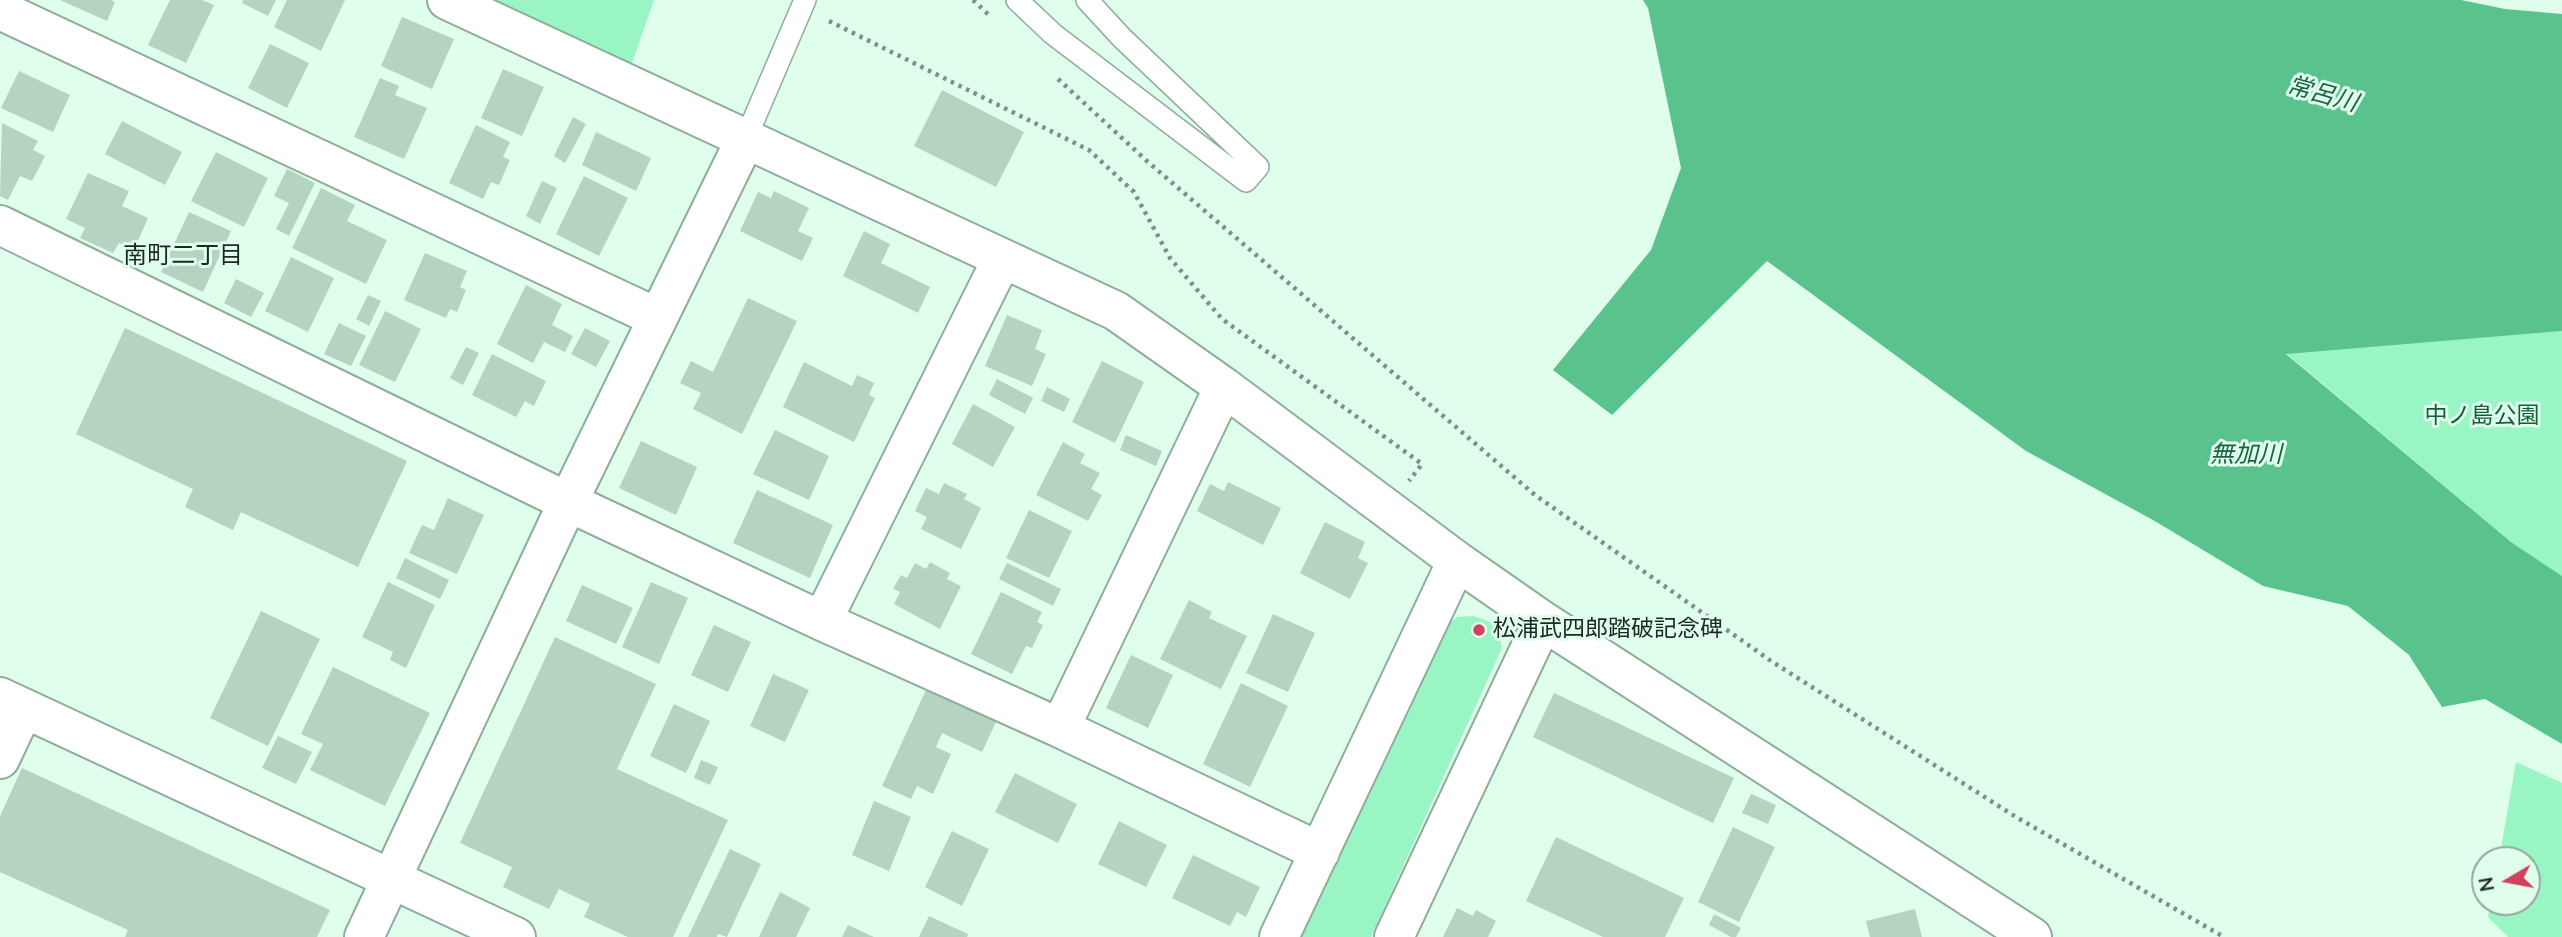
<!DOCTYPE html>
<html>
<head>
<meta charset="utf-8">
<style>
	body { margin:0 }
	#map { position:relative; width:2562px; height:937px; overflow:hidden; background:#dffeec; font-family:"Nunito Sans",sans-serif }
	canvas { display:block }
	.north { position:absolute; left:2471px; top:846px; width:70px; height:70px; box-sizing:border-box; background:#dffeec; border:2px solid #91a89b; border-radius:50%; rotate:260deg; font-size:19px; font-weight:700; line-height:28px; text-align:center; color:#1c2721 }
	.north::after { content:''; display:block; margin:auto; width:24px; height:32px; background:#d2425e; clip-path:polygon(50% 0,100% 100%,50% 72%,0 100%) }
</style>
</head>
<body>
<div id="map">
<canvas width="2562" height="937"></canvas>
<div class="north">N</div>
</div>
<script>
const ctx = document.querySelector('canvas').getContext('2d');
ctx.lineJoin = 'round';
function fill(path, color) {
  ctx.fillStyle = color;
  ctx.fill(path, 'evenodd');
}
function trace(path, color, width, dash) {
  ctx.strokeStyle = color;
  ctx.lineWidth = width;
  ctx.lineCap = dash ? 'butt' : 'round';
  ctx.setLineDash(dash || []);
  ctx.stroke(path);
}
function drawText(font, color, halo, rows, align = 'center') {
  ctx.font = font + ' "Nunito Sans","Noto Sans JP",sans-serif';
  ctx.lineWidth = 6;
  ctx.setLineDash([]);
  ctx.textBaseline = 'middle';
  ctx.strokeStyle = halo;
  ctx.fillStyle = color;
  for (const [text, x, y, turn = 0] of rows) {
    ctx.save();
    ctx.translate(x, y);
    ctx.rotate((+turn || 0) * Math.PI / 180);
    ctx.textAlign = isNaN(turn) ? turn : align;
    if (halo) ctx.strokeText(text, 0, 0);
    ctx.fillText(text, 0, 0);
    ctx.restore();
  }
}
fill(new Path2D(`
	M447,0H654L625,83Z
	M2562,331V576L2511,542L2286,353Z
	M1472,616C1494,621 1498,626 1502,648L1371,937H1294L1442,628L1457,617Z
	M2516,762L2562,783V937H2508L2488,917L2491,902H2527V860H2499Z`), '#99f5c3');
fill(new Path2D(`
	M1643,0H2461L2505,9L2562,14V331L2286,354L2511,542L2562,576V744L2485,699L2442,707L2409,655L2348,606L2263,586L2153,520L2026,451L1767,261L1612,415L1553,370L1651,250L1681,168L1648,8Z`), '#59c28d');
fill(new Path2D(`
	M60,0H111L115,2L107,21Z
	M170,0H202L214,5L186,63L148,45Z
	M243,0H276L268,16L242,3Z
	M287,0H345L321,51L274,27Z
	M402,17L454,39L432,89L381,66Z
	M270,44L309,63L287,108L248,88Z
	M503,69L544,87L522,136L481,118Z
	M19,71L70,95L53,132L1,108Z
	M380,78L399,86L395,95L427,108L404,159L354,137Z
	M942,90L1024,132L996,187L914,146Z
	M573,117L586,124L565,163L554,156Z
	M122,121L182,152L165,185L105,154Z
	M2,123L38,141L33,150L45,156L32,181L20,176L8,200L0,196Z
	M476,125L510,142L503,157L510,160L499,185L491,182L483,199L449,183Z
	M596,132L651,158L636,191L582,165Z
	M216,152L268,178L244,227L191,201Z
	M287,169L315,183L289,236L276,229L289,203L274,196Z
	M88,173L129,191L122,206L148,218L134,250L119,243L113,253L80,238L85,228L66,219Z
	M584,176L628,198L599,256L556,234Z
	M542,181L557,188L540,224L526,216Z
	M321,188L355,205L347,221L387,240L366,284L292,248Z
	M774,191L809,208L798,231L813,238L802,261L740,231L758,192L771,198Z
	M189,212L231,231L203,292L161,272Z
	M864,231L890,244L881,263L930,287L918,313L843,276Z
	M425,253L467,271L460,287L466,290L457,312L450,309L446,318L404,300Z
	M291,257L334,278L308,332L265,311Z
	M236,279L264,293L251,317L224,303Z
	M526,285L562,304L552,325L573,336L565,352L544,342L533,363L497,344Z
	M368,295L381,301L369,326L356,319Z
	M748,298L797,321L742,434L693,409L701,393L680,383L691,361L713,372Z
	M385,311L421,329L395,382L359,365Z
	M1007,315L1042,330L1035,349L1046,354L1032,386L985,366Z
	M339,323L366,336L351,366L324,354Z
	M125,328L407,461L358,567L241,512L233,530L185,507L193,489L76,434Z
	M585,328L610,341L596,367L571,354Z
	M466,347L479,353L463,385L450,378Z
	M492,354L546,381L534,406L525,401L516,417L472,395Z
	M1102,361L1144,382L1115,443L1072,422Z
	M804,362L852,386L857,375L874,383L869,395L875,398L854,442L783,407Z
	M997,379L1033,398L1025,414L989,395Z
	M1047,387L1070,399L1064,412L1041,401Z
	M973,404L1015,427L993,467L952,444Z
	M775,430L829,456L809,500L753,474Z
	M1126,435L1162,451L1156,466L1120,450Z
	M641,441L697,467L676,515L619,488Z
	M1063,442L1085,454L1080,463L1100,473L1091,489L1102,495L1088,521L1036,495Z
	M1228,482L1281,508L1263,545L1197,511L1210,484L1224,491Z
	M944,483L967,494L964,499L981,508L961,549L921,529L927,517L915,511L926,488L939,494Z
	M757,490L833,525L810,578L733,543Z
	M448,498L484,515L457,574L409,553L422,525L434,530Z
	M1029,510L1072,531L1049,578L1006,558Z
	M1325,522L1365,542L1358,558L1368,563L1350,599L1300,573Z
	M405,558L449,580L440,599L396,578Z
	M930,562L950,573L947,579L961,586L940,629L894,604L900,592L893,589L901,575L907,578L915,563L926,569Z
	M1007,563L1061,589L1053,606L999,579Z
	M388,582L435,605L406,668L390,660L393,652L362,637Z
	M651,582L688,598L659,664L622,647Z
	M582,585L633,608L616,644L566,621Z
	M1001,592L1042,612L1037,622L1043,625L1032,648L1026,646L1012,674L971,654Z
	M1189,600L1212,612L1209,618L1247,636L1221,689L1160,659Z
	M261,611L320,639L268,746L210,718Z
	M1273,614L1315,633L1288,692L1246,673Z
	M714,625L751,642L728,692L691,675Z
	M555,637L656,684L617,769L728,820L673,937H628L584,917L590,904L559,889L549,909L503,887L512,867L460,843Z
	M1131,655L1173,675L1148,728L1106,708Z
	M333,667L430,713L385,806L310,770L323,744L301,734Z
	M773,674L809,690L785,742L750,726Z
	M1241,683L1288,706L1250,787L1203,764Z
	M926,690L996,722L982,752L942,733L936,747L951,754L933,794L917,786L911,799L882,786Z
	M1554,693L1734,778L1713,823L1533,737Z
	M674,704L710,721L686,773L650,756Z
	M278,736L312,752L296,784L262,768Z
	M701,760L718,767L710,785L694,778Z
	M22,768L330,910L317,937H125L128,930L0,872V816Z
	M1015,773L1077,804L1058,843L995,812Z
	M1751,794L1776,805L1768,824L1742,813Z
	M874,801L911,817L889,871L852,855Z
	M1119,821L1167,845L1146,887L1098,864Z
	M1733,827L1775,847L1739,922L1698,902Z
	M952,831L989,849L962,906L925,887Z
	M1556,837L1684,898L1665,937H1603L1526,901Z
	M730,849L761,864L727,937L718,934L717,937H688Z
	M1193,855L1260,887L1246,917L1237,912L1230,926L1172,898Z
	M780,892L810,908L796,937H759Z
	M1457,908L1473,916L1476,910L1496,921L1488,937H1443Z
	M1915,909L1922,937H1870L1866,921Z
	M1714,914L1741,928L1736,937H1731L1709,925Z
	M929,916L968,934L967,937H919Z
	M848,925L874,937H842Z`), '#b4d3c0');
const service = new Path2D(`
	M1017,0L1053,34L1246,181L1258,167L1122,38L1087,0
	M745,140L805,0`);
const minor = new Path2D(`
	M447,0L1116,311L1224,387L1457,561L1543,621L2032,937
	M0,10L658,318
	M0,225L568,502L822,621L1060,728L1320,852
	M822,621L1002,259
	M0,697L516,937
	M1060,728L1224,387
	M0,759L24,708
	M364,937L568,502L745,140
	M1279,937L1457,561
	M1394,937L1543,621`);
trace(service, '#8fad9b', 24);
trace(minor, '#8fad9b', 42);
trace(new Path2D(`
	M973,0L990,16
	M829,21L1089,150L1134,192L1170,258L1222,319L1422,464L1409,481
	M1058,79L1148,162L1535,495L1771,661L2016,817L2224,937`), '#7d9286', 4.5, [3.5, 5]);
trace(service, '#fff', 21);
trace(minor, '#fff', 38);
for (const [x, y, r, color] of [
	[1479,630,7,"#d2425e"]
]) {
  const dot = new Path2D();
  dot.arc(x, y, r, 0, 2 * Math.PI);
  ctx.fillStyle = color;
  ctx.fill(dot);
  trace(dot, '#dffeec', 2.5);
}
drawText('23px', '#0e5f3c', '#dffeec', [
	["中ノ島公園",2482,417]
]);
drawText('23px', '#1c2721', '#dffeec', [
	["松浦武四郎踏破記念碑",1493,630]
], 'left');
drawText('italic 24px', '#176442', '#dffeec', [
	["常呂川",2322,96,16],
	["無加川",2246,456]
]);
drawText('24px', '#1c2721', '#dffeec', [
	["南町二丁目",183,257]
]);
</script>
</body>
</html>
